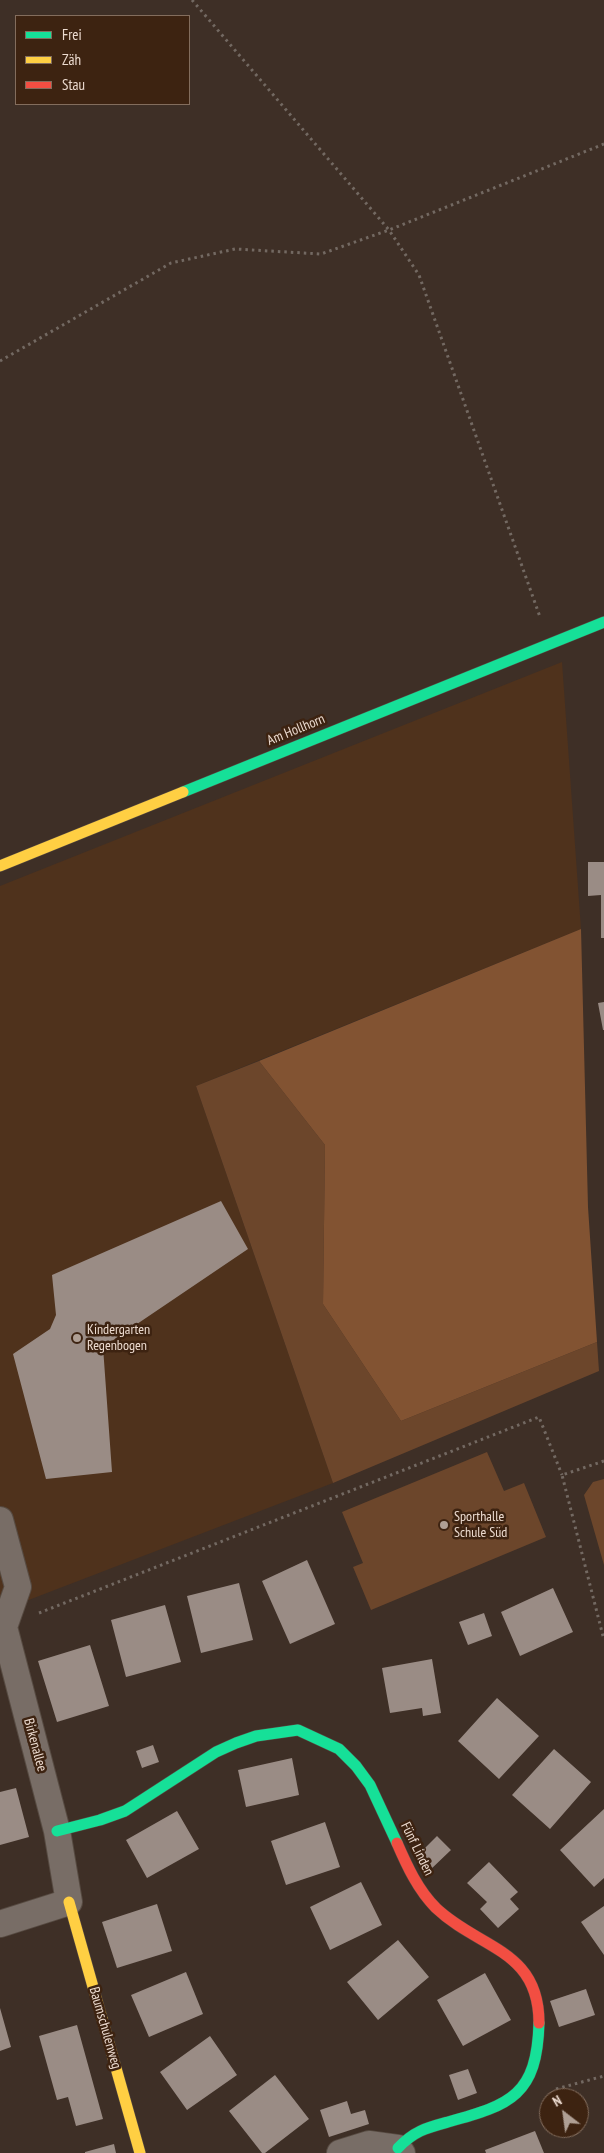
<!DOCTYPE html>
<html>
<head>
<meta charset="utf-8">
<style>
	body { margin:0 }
	#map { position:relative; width:604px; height:2153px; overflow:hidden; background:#3e2f26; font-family:"PT Sans Narrow",sans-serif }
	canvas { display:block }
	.legend { position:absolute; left:15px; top:15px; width:175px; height:90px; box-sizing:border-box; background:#3d2311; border:1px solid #836d5d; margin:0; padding:6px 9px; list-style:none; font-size:15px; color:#ecdbd0 }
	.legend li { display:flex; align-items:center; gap:10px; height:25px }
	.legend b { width:25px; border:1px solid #836d5d }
	.north { position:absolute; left:539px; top:2088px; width:50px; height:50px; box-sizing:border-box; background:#3d2311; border:1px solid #836d5d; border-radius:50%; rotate:330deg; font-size:14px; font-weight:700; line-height:20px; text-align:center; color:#ecdbd0 }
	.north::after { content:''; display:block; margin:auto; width:18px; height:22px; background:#af9f94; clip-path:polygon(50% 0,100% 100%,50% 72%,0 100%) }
</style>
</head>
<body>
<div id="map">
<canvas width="604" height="2153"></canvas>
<ul class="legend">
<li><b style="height:6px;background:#16e098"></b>Frei</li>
<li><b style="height:6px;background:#ffcf43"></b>Zäh</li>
<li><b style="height:6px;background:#f24e42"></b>Stau</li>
</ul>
<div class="north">N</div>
</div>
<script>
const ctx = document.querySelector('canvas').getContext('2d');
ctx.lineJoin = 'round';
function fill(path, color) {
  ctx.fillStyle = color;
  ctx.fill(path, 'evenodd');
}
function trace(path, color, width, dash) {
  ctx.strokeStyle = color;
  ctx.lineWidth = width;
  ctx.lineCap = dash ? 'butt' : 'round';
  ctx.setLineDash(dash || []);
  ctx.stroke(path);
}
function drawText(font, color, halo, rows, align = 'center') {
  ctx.font = font + ' "PT Sans Narrow",sans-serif';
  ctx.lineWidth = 5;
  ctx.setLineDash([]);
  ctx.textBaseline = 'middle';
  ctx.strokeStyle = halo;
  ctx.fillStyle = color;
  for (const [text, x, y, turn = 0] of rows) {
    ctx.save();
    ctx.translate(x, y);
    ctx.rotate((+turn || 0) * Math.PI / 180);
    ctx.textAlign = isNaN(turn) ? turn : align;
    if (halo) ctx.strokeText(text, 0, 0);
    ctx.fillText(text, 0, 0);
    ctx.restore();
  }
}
fill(new Path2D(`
	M562,662L581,929L196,1086L333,1483L0,1611V886Z`), '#4f321c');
fill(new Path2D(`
	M259,1061L325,1145L323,1304L401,1421L597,1342L599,1371L333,1483L196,1086Z
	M487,1452L504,1491L524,1483L546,1537L371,1610L353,1567L363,1563L342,1512Z
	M604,1479V1565L584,1495L593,1482Z`), '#6c462b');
fill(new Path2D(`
	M581,929L588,1207L597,1342L401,1421L323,1304L325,1145L259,1061Z`), '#825332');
fill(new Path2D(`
	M588,862H604V938H601V895L588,896Z
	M604,1002V1030H603L598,1003Z
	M221,1201L248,1249L103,1347L112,1472L46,1479L13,1354L50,1329L56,1315L52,1275Z
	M307,1560L335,1624L290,1644L262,1581Z
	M239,1583L253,1640L201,1653L187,1596Z
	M553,1588L573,1632L520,1656L501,1612Z
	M165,1605L181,1662L126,1677L111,1620Z
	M484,1613L492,1636L468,1645L459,1622Z
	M90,1645L109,1706L57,1722L38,1661Z
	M432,1659L441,1713L423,1716L422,1708L390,1713L382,1668Z
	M497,1698L539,1736L499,1779L458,1741Z
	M153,1745L159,1762L142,1768L136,1751Z
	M554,1749L591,1782L550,1829L512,1795Z
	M292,1758L299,1795L246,1807L238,1770Z
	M16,1788L29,1837L0,1845V1792Z
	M604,1809V1878L594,1887L560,1850Z
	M177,1811L199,1849L147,1878L126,1840Z
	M325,1822L340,1867L286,1885L271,1841Z
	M437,1836L451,1850L429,1871L416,1857Z
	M489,1862L518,1892L510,1899L519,1909L498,1928L480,1909L487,1902L467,1883Z
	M361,1882L382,1925L330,1950L310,1907Z
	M157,1904L172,1951L117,1968L102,1922Z
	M604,1906V1955L581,1922Z
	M398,1940L429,1977L378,2020L347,1982Z
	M186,1972L203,2014L149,2037L131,1995Z
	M485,1973L511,2020L463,2046L437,2000Z
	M586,1989L595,2015L559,2027L550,2001Z
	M0,2008L11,2047L0,2051Z
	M77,2025L103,2119L76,2126L68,2097L57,2100L39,2036Z
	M210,2036L237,2075L187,2110L160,2072Z
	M468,2069L477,2093L458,2100L449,2075Z
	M275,2075L309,2119L265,2153H262L229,2111Z
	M347,2101L351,2114L365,2110L369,2124L329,2137L320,2110Z
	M535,2131L544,2153H486L485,2150Z
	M114,2144L116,2153H85V2152Z`), '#9a8c85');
const street = new Path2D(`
	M0,1520L18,1587L4,1627L57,1831L69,1902L0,1924
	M340,2153L369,2144L398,2148L402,2153`);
const fast = new Path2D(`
	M183,792L604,622
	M57,1831L100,1820L125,1811L216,1752L236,1743L256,1736L298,1730L339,1749L356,1766L370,1785L397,1843
	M398,2148C414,2131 426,2128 448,2122C511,2105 537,2095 539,2023`);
const slow = new Path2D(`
	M0,866L183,792
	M69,1902L140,2153`);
const jam = new Path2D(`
	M397,1843C407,1866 418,1890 436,1908C479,1949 539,1949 539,2023`);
trace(street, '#574b42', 28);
trace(fast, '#574b42', 12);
trace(slow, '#574b42', 12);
trace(jam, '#574b42', 12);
trace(new Path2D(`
	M192,0L389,230L419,275L540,617
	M0,361L171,263L235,249L321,254L389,230L604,144
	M604,1461L562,1475L604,1640
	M39,1613L539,1417L562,1475
	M556,2089L604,2076`), '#736962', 3, [2.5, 4]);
trace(street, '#786d66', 26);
trace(fast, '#16e098', 11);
trace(slow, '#ffcf43', 11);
trace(jam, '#f24e42', 11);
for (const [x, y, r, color] of [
	[77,1338,5,"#af9f94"],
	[444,1525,5,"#af9f94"]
]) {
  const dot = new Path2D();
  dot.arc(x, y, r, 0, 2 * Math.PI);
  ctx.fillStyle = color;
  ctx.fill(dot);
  trace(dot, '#3d2311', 2);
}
drawText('14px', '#ecdbd0', '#3d2311', [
	["Am Hollhorn",296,730,-22],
	["Birkenallee",35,1745,75],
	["Fünf Linden",417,1849,64],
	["Baumschulenweg",105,2028,74]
]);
drawText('14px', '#ecdbd0', '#3d2311', [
	["Kindergarten",87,1330],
	["Regenbogen",87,1346],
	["Sporthalle",454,1517],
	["Schule Süd",454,1533]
], 'left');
</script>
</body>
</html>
